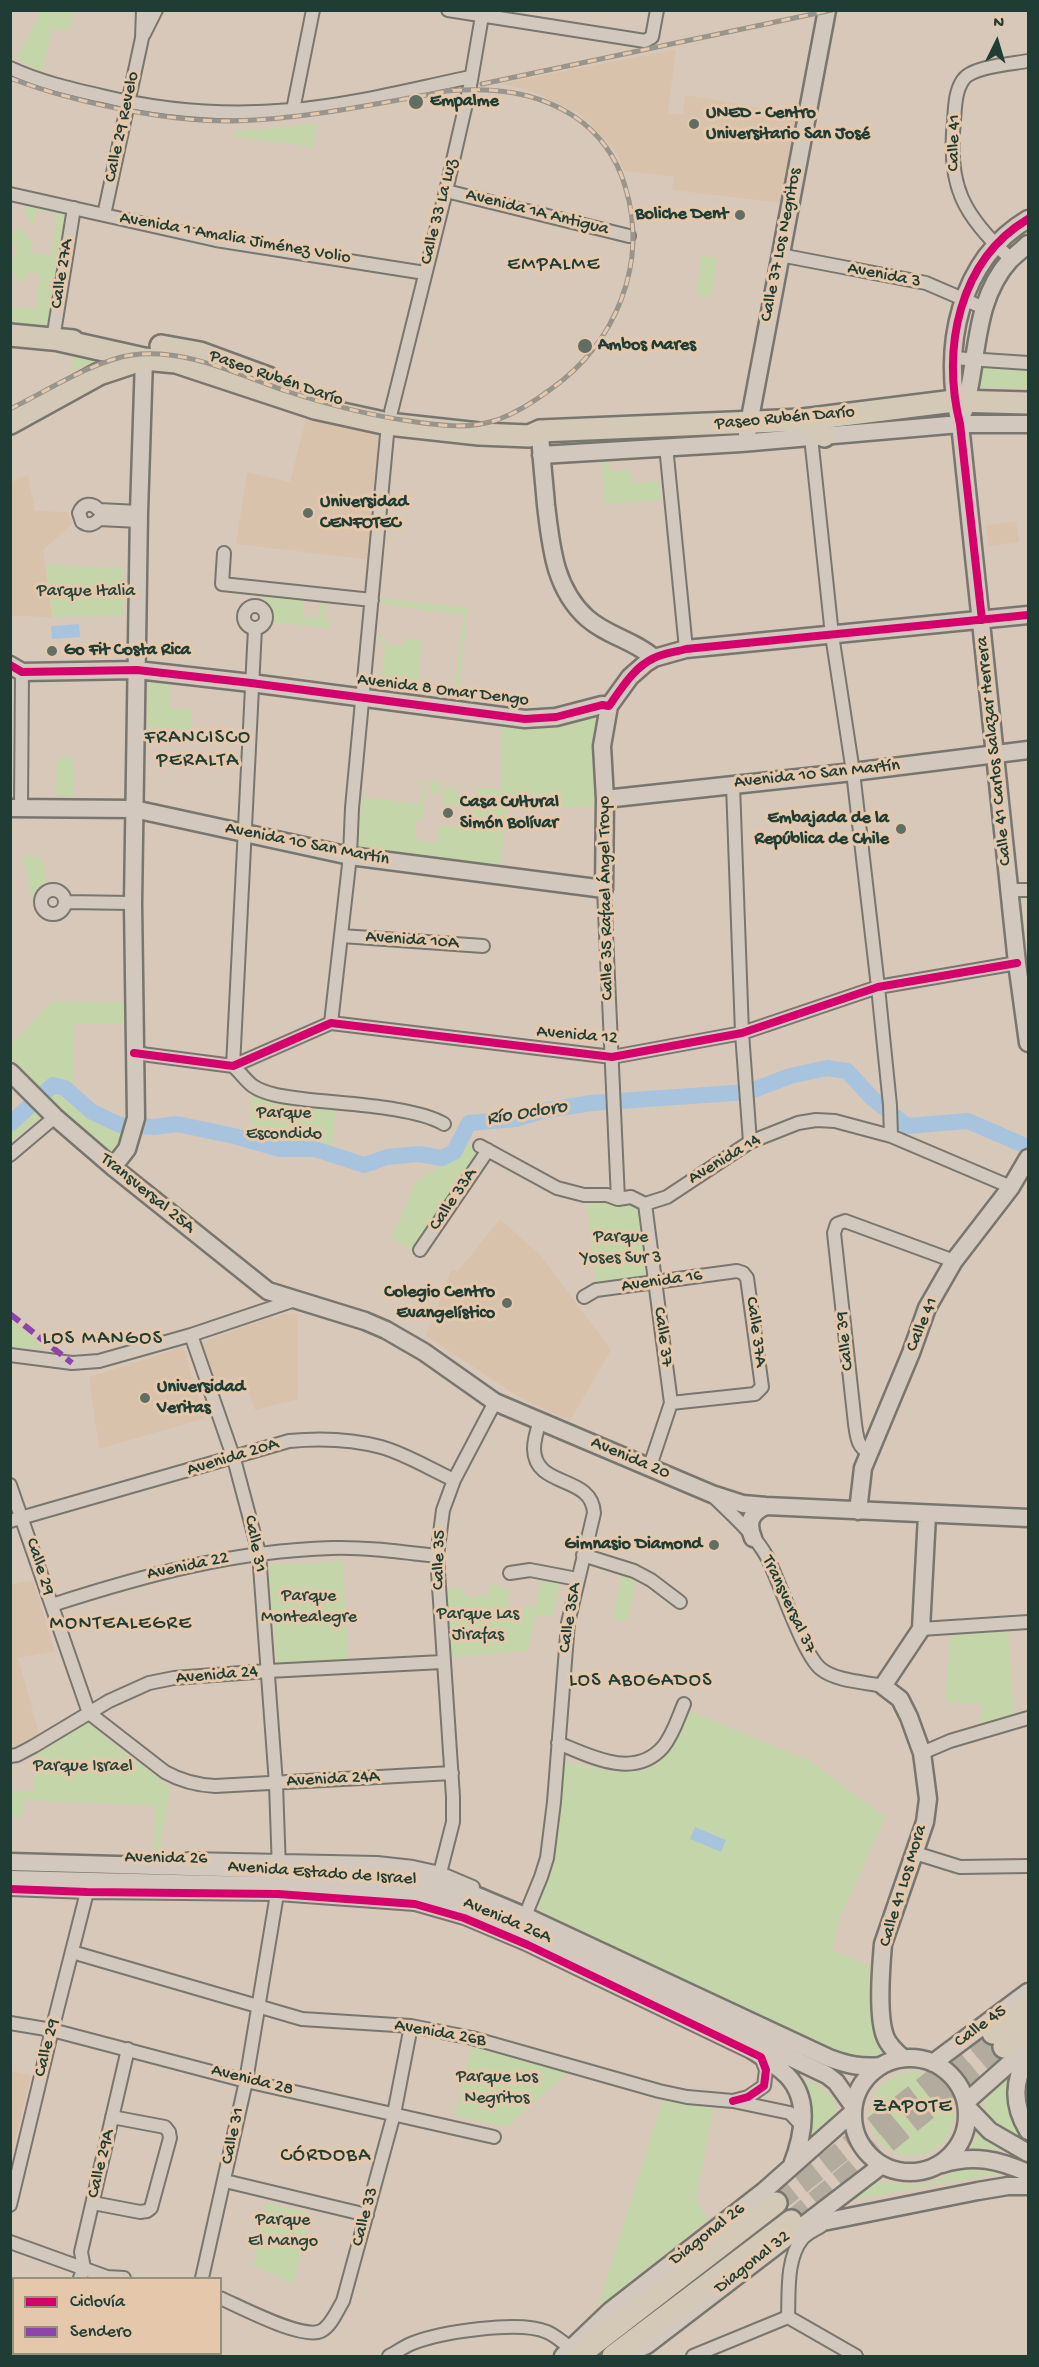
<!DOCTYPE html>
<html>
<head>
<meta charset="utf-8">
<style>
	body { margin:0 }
	#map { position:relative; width:1039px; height:2367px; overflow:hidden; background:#d8c8b9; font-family:"Gochi Hand",sans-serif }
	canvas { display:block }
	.frame { position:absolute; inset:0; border:12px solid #1f3d34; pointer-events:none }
	.legend { position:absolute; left:12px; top:2277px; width:210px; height:78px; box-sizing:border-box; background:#e5c8ac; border:2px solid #96907c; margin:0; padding:8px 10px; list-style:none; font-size:18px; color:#1f3d34 }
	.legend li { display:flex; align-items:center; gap:12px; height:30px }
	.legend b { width:30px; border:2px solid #96907c }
	.north { position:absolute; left:967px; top:12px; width:60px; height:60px; -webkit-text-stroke:4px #e5c8ac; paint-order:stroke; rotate:5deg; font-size:16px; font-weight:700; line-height:24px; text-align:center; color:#1f3d34 }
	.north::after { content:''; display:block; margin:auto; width:21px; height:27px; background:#1f3d34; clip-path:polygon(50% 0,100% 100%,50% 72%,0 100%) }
</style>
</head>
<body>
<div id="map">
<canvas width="1039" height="2367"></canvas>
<div class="frame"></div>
<ul class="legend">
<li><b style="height:8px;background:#d6006c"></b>Ciclovía</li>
<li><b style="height:8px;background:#8e44ad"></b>Sendero</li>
</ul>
<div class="north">N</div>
</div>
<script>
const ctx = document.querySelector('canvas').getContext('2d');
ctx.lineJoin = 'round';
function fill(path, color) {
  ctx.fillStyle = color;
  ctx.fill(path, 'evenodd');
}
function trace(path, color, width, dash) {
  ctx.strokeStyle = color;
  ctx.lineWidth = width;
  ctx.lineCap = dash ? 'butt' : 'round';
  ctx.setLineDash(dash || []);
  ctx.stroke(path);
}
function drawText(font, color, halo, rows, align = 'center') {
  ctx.font = font + ' "Gochi Hand",sans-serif';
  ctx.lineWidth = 6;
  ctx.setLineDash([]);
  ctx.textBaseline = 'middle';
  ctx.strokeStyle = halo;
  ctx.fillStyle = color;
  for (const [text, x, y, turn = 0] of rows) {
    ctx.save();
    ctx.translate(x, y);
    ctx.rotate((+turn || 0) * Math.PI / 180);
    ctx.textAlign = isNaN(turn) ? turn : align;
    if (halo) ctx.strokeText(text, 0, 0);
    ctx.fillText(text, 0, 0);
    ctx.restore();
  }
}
fill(new Path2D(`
	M676,49L668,113L683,115L685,95L798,115L782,203L672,190L674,177L624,171L616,151L580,114L529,90L501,84Z
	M307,415L383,430L371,560L236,544L247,472L290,482Z
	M28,475L35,511L67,512L72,524L43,550L52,617L11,616V482Z
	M1016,521L1019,542L989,546L986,526Z
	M500,1219L541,1256L611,1350L570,1421L524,1400L426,1336L451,1270L458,1271Z
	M292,1313L297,1314L298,1399L255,1410L245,1380L211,1391L197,1344L269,1318Z
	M183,1347L205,1418L99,1449L89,1377Z
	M33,1580L55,1651L18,1658L41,1740L12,1748L10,1585Z
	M11,2071L31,2075L11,2157L10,2071Z`), '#d9c2ab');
fill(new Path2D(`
	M41,11H74L69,31L52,28L42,72L16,59Z
	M317,123L313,147L235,137V130H261Z
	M26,204L65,212L49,328L11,325V307L36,309L40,274L28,272L27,279H23V281L15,280V273H11V258H14L17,243L11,242V230H19L20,227L32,241L30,253L51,255L57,214L36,210L34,226L24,214Z
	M702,256L717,258L711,297L696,294Z
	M73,352L113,354L72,371Z
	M978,364L1028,366V388L976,387Z
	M608,455L610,471L630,470L631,483L659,481L661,500L605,504L600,456Z
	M46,565L124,568V616L52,617Z
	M263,595L304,600L302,617L318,618L320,602H326L324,615L325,621H330V628L268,622L269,610Z
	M381,598L468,608L458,692L381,682L385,647L377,636L387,638L386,644L404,646L405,638L422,640L418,685L454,690L464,615L381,604Z
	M153,679L171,681L169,707L192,710L191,730L147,727L149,682Z
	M601,713L598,733L596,806L507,810L501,865L356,848L362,797L420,804L422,780L502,790L501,724C535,724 571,729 601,713ZM424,782H430L429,793L439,794L440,783L478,788L477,796L455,794V789L442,787L443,804L473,807L470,829L442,825L439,827L437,843L415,840L417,819L423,820L425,794L423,793Z
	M57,758H73V797L56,796Z
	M23,856L43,858L47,884L37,889L32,900Z
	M52,1001L127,1002V1024H74V1088L51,1081L39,1092L11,1057L10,1046Z
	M53,1090L61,1091L90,1116L128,1129L122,1146L112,1156L44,1098Z
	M253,1093L280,1103L336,1110L331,1151L316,1144H281L249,1135Z
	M27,1101L43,1116L11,1142V1117Z
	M464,1141L478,1150L413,1250L390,1238L405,1209L414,1183L458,1154Z
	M627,1199L645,1213L650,1271L647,1275L596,1284L587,1201Z
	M11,1320L44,1348L11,1347Z
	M343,1561L348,1661L277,1664L268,1565Z
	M622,1572L637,1576L627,1620L613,1619Z
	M540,1581L560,1582L553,1615L535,1616L528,1651L447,1658L444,1589L459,1588L470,1598L487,1595L491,1583L509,1590L507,1618L522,1619L524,1606L536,1607Z
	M1008,1632L1014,1714L979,1724L982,1705L945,1701L951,1633Z
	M687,1710L810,1761L885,1817L840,1917L832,1950L869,1966C869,1995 868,2024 885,2050L868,2059L855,2061L546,1919L539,1906V1898L555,1856L564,1761C601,1769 651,1788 673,1744C679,1733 683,1721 687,1710Z
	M88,1722C114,1746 143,1765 170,1788L160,1850H154L155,1806L24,1800L22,1817H11V1791H33L34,1756Z
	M472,2044L570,2070L507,2127L455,2116Z
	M1014,2065C1006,2099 1008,2113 1028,2142L1001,2131L987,2115L983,2103L989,2086Z
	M870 2114a42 42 0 1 1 84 0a42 42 0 1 1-84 0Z
	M795,2075C839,2095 853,2105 810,2142L811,2112Z
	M663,2098L713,2109L696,2200L708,2220L598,2307Z
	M980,2129L1028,2158V2161L999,2149H970Z
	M970,2166H981L1008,2172L845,2201L868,2186L880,2182L910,2185L927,2184Z
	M266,2203L310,2213L293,2284L253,2265Z`), '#c5d5aa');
fill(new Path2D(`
	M79,624L80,637L52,639L51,626Z
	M695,1827L726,1840L721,1852L690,1839Z`), '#a8c3de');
trace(new Path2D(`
	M10,1124L53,1085L65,1088L92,1112L120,1125L154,1127L177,1124L234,1136L280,1149H315L364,1165L387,1157L419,1154L442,1158L454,1152L469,1123L516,1119L542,1111L591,1103L748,1092L790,1076L827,1068L847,1071L872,1098L907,1126L968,1121L1028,1147`), '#a8c3de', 16);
trace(new Path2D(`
	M776,2203L993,2033
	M791,2221L1004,2047`), '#b3ac9e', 21, [21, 10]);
const street = new Path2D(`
	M448,10L645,41L652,37L657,10
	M144,34L156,10
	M10,68C40,82 71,89 102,96C164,111 228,116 292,110C352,105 412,89 471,77
	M293,110L313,10
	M446,191L629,236
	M10,194L216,240L425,273
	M104,215L142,38L143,10
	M780,255L926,283L984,308
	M1011,259C963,216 947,185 954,121C955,108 955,91 963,80C972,66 1012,64 1028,61
	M53,339L74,208
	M953,358L1028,363
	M391,412L446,191L470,86L483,10
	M811,437L832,635L853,772L878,987L890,1105L891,1136
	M666,446L686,649
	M139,512L99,510C92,502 83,503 79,513L82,522C88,526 94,525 99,519L139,521
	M224,553L222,584L372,600
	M244 617a11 11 0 1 1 22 0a11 11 0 1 1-22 0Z
	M255,628L233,1066C240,1072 246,1081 253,1086C266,1095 287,1097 302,1099C340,1104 414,1106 444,1124
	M733,785L742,1033L750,1142
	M21,808L22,672
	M604,889L618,1199
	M1010,890H1028
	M41 902a12 12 0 1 1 24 0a12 12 0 1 1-24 0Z
	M65,902L133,903
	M342,936L483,946
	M331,1023L350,856L352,808L388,424
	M134,1053L233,1066L331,1023L612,1057L742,1033L878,987L1017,963
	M480,1146L557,1188L584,1195H607L618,1199L631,1197L645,1204L667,1197L750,1142L798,1123L816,1120L835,1121L891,1136L1011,1187
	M10,1155L55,1117
	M645,1204L671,1403L650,1466
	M420,1250L488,1150
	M584,1297L596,1290L737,1271L743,1273L747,1278L762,1387L755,1394L671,1403
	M191,1335L234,1459L259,1553L276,1784L279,1870
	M10,1355L72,1363L99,1361L191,1335L295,1300
	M869,1453C857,1446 857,1437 855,1424L834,1233L837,1224L845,1221L954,1261
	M10,1485L89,1713L165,1772C181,1781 196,1785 215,1786L452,1773
	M712,1495C731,1514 754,1533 767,1557C780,1582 803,1655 821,1669C836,1681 864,1682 883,1686
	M10,1521L289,1441C320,1438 351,1439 381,1447C406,1454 430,1469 454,1480
	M583,1555L634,1571L651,1580L680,1602
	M510,1573L530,1570L577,1579
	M52,1605C145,1575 233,1551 332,1548C367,1547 402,1552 437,1556
	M921,1629L1028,1622
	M558,1743C590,1756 634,1780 663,1747C673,1735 678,1718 684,1704
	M922,1753L950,1741L1028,1718
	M10,1756L17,1755L34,1746L109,1701L149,1683L174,1678L268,1671L442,1662
	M915,1853L960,1867L1028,1866
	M188,1859L377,1863L413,1867L440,1873L473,1887
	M440,1873L453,1822V1797L437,1556L443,1510L454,1480L495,1402
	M10,1889L87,1892L278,1894L415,1904L464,1918L528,1945L761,2057L766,2070L764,2086L748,2097L733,2101
	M525,1916L541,1877L547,1858L554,1802L568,1623L594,1513C592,1474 535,1489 534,1449C534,1440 537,1430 540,1421
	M72,1952L302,2019L411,2026L472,2038L659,2091L687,2097L733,2101L790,2113L803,2127
	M10,2023L52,2030L246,2081L494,2137
	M225,2181L367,2215
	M93,2203L140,2212L147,2211L151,2208L170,2138L169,2132L165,2127L112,2117
	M10,2205L52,2030L87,1892
	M10,2242L107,2277L124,2278
	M80,2278L84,2268L81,2252L128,2049
	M202,2278L246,2081L278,1888
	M220,2298C241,2307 302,2340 321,2331C331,2326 337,2311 343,2301L394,2114L411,2026
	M788,2317C789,2293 786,2259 802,2239C807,2233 815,2230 821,2226
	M788,2317L856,2356
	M10,2338L14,2339
	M146,2354L148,2356
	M46,2356L47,2354
	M389,2356C397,2352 405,2346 413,2343C441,2332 520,2320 547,2332C555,2335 563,2343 571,2348
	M693,2356L788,2317`);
const secondary = new Path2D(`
	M1028,219C959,260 941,349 960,424L1017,963L1028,1043
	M964,411C979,361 972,302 1010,260C1016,254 1023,249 1028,244
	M540,431C541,456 544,480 546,505C551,546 554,588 587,618C607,636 634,640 654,658
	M747,434L827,10
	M541,455L741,443L960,424H1028
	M10,665L22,672L137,670L251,683L525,719L556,717L602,705L609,706
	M605,799L853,772L1028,750
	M10,808L134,809L350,856L604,889L605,799L602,746L609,706L630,677L646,663L654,658L686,649L1028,615
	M10,1072L55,1117L113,1167L268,1291L365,1321L386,1330L424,1352L495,1402L712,1494L743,1504L766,1506L1028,1518
	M113,1167L127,1149L136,1118L133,903L139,512L144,359
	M858,1511L863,1468L911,1353L927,1308L954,1261L1011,1187L1028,1158
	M753,1538C747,1523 750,1513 766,1506
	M10,1862L331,1871L411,1877L439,1884L468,1892L525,1916L829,2058C848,2065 861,2068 881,2066
	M10,1879L380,1888C434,1894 477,1911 527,1933L827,2075L836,2082L853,2106
	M740,2041C753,2052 769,2060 782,2071C812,2095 804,2134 792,2165
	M1028,2055C1013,2081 1012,2104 1028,2131
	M853 2115a57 57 0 1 1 114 0a57 57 0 1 1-114 0Z
	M903,2058C896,2052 888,2045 885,2036C877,2014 881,1967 883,1944L925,1822L928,1799L922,1753L909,1717L900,1699L883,1686L921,1629L927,1515
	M933,2063L1028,1992
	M966,2102L1028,2047
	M967,2107L990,2131L1028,2153
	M942,2164C974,2154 999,2160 1028,2173
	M808,2225L978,2191L1008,2186H1028
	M563,2356L610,2311L764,2191L852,2113
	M623,2356L647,2345L882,2165`);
const highway = new Path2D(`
	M10,335L73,341
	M59,340L144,359L176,362L315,408L388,424L479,434L529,436L540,431L803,420L954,401L1028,403
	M161,346L200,353L268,378
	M803,420L824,436
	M10,423L99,374L141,360
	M993,2033L1028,2006
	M1004,2047L1028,2029
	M578,2356L776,2203
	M613,2356L791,2221`);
trace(street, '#78766e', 16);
trace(secondary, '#78766e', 21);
trace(highway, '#78766e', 26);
trace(street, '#d3c8be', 12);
trace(secondary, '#d3c8be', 16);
trace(highway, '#d3c9b6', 21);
const rail = new Path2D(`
	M10,78C72,102 166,122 233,121C306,119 381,103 453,90
	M482,84L832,10
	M10,409C45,392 95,360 132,355C186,348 236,374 286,391C329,405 372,416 416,422C445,426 469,429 497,420C516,413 535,401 551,389C616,343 649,263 625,186C617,158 599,133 575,117C536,91 491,87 446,91`);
trace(rail, '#99948c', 5);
trace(rail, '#e5c8ac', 3, [9]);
trace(new Path2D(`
	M10,1314L72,1363`), '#8e44ad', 6, [12, 6]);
trace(new Path2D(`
	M982,620L960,424C941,349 959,260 1028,219
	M10,665L22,672L137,670L251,683L525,719L556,717L602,705L609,706C621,689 634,667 654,658C664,653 676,652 686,649L1028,615
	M134,1053L233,1066L331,1023L612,1057L742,1033L878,987L1017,963
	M10,1889L87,1892L278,1894L415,1904L464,1918L528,1945L761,2057L766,2070L764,2086L748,2097L733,2101`), '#d6006c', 8);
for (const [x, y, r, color] of [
	[416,102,8,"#606e63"],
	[694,124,6,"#606e63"],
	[740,215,6,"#606e63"],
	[585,346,8,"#606e63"],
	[308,513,6,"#606e63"],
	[52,651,6,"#606e63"],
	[448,813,6,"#606e63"],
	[901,829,6,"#606e63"],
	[507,1303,6,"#606e63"],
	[145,1398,6,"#606e63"],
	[714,1545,6,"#606e63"]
]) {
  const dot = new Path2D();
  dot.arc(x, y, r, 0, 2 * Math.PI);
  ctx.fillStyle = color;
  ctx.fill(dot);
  trace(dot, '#e5c8ac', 2);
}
drawText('bold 18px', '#1f3d34', '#e5c8ac', [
	["Empalme",430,102],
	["UNED - Centro",706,114],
	["Universitario San José",706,135],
	["Boliche Dent",728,215,"right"],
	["Ambos Mares",598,346],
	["Universidad",320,503],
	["CENFOTEC",320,524],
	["Go Fit Costa Rica",64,651],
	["Casa Cultural",460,803],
	["Simón Bolívar",460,824],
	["Embajada de la",889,819,"right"],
	["República de Chile",889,840,"right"],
	["Colegio Centro",495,1293,"right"],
	["Evangelístico",495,1314,"right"],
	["Universidad",157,1388],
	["Veritas",157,1409],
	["Gimnasio Diamond",702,1545,"right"]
], 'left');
drawText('18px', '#1f3d34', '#e5c8ac', [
	["Calle 29 Revelo",123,127,-78],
	["Calle 41",955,143,-89],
	["Calle 33 La Luz",440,212,-76],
	["Avenida 1A Antigua",537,213,14],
	["Avenida 1 Amalia Jiménez Volio",235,239,10],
	["Calle 37 Los Negritos",782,245,-79],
	["Calle 27A",63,274,-81],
	["Avenida 3",884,276,11],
	["Paseo Rubén Darío",276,379,19],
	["Paseo Rubén Darío",785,419,-5],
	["Avenida 8 Omar Dengo",443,691,7],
	["Calle 41 Carlos Salazar Herrera",995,751,-96],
	["Avenida 10 San Martín",817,775,-6],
	["Avenida 10 San Martín",307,845,11],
	["Calle 35 Rafael Ángel Troyo",607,898,-91],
	["Avenida 10A",412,941,4],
	["Avenida 12",577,1036,5],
	["Avenida 14",725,1160,-31],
	["Transversal 25A",147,1194,39],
	["Calle 33A",454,1200,-56],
	["Avenida 16",662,1282,-8],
	["Calle 41",923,1325,-67],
	["Calle 37A",755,1332,82],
	["Calle 37",662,1337,82],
	["Calle 39",846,1341,-96],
	["Avenida 20A",233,1458,-17],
	["Avenida 20",630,1459,23],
	["Calle 31",254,1544,79],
	["Calle 35",440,1560,-89],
	["Calle 29",39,1567,72],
	["Avenida 22",188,1567,-12],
	["Transversal 37",788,1605,65],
	["Calle 35A",571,1618,-81],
	["Avenida 24",217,1676,-5],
	["Avenida 24A",333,1780,-3],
	["Avenida 26",166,1859,1],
	["Avenida Estado de Israel",322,1874,4],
	["Calle 41 Los Mora",904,1886,-73],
	["Avenida 26A",507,1921,23],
	["Calle 45",981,2027,-36],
	["Avenida 26B",440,2034,10],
	["Calle 29",48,2048,-76],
	["Avenida 28",252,2081,14],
	["Calle 31",234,2136,-78],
	["Calle 29A",102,2164,-77],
	["Calle 33",366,2217,-75],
	["Diagonal 26",708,2235,-38],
	["Diagonal 32",753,2263,-38]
]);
drawText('18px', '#264539', '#e5c8ac', [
	["Parque Italia",86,592],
	["Parque",284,1114],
	["Escondido",284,1135],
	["Parque",621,1238],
	["Yoses Sur 3",621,1259],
	["Parque",309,1597],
	["Montealegre",309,1618],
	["Parque Las",478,1615],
	["Jirafas",478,1636],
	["Parque Israel",83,1767],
	["Parque Los",497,2078],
	["Negritos",497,2099],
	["Parque",283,2221],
	["El Mango",283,2242]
]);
ctx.letterSpacing = '1.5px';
drawText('20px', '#1f3d34', '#e5c8ac', [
	["EMPALME",554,266],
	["FRANCISCO",198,739],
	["PERALTA",198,762],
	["LOS MANGOS",103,1340],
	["MONTEALEGRE",121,1625],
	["LOS ABOGADOS",641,1682],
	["CÓRDOBA",326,2157]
]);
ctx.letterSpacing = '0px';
drawText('italic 20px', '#25443d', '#e5c8ac', [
	["Río Ocloro",527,1114,-9]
]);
ctx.letterSpacing = '1.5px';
drawText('21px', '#1f3d34', '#e5c8ac', [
	["ZAPOTE",913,2108]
]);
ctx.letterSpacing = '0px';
</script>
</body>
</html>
